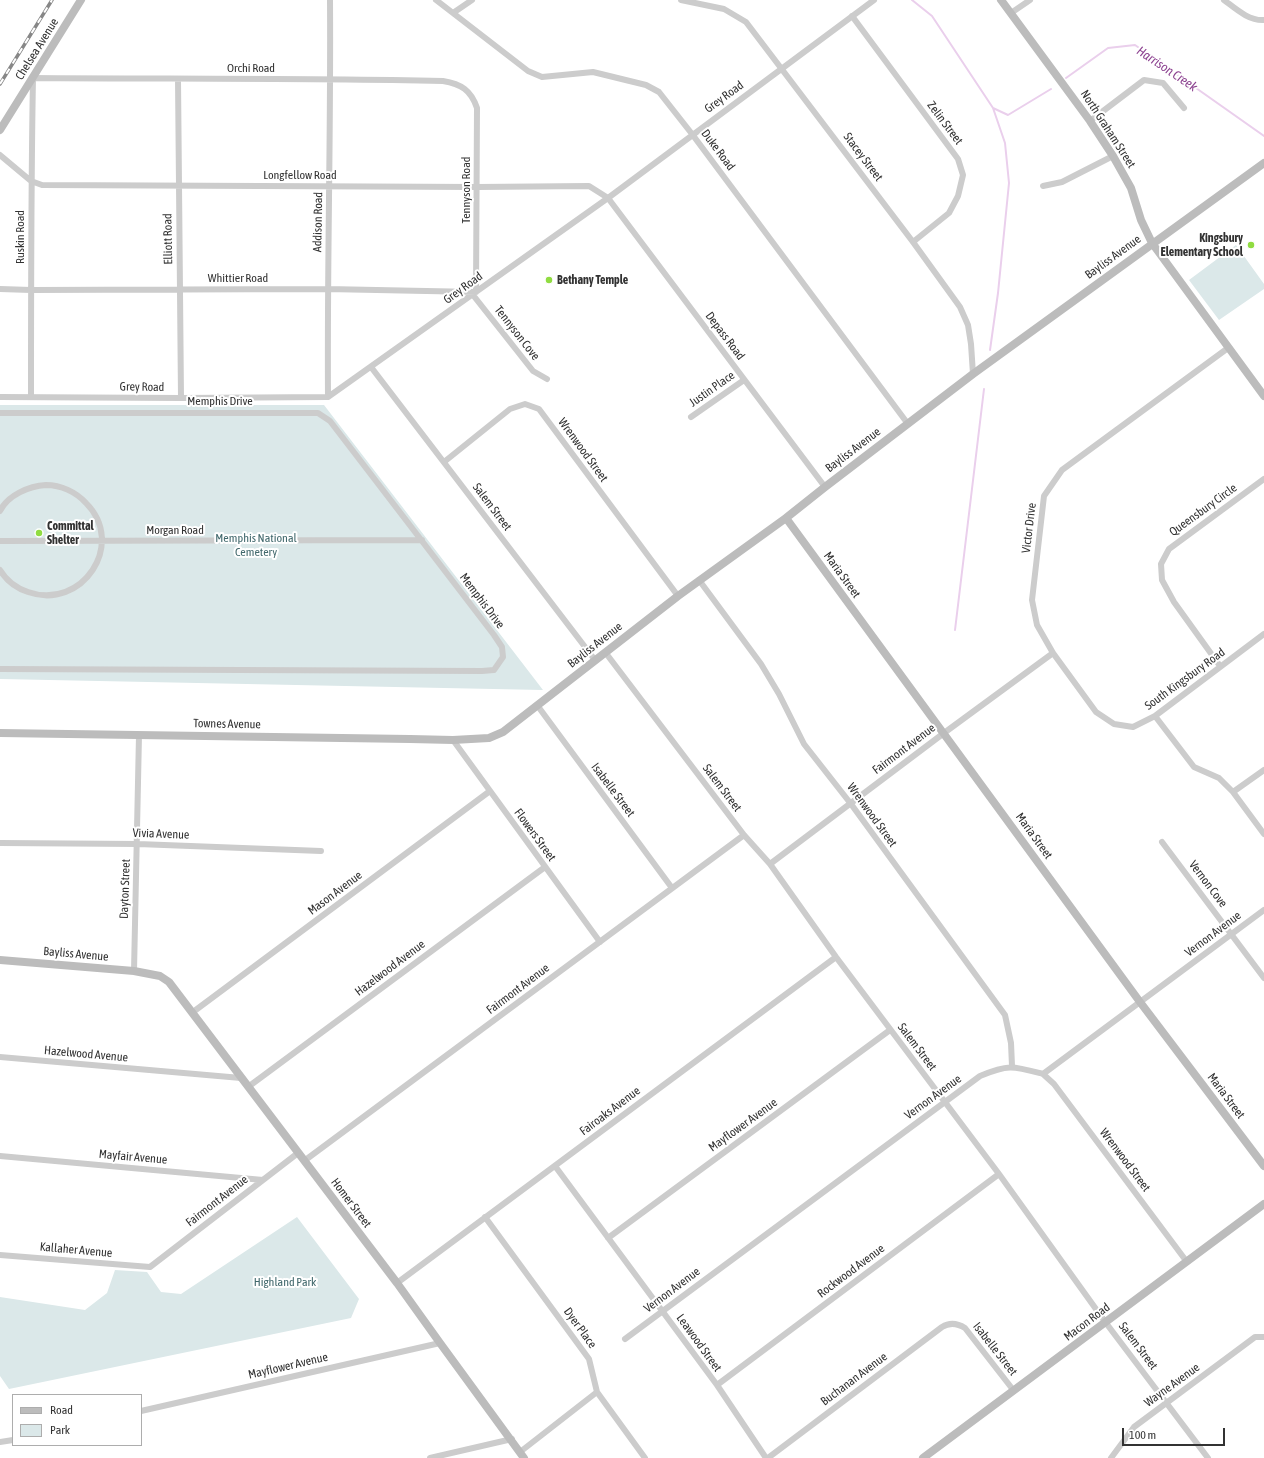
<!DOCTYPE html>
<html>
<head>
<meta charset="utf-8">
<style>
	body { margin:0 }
	#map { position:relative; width:1264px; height:1458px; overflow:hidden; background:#fff; font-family:"Asap Condensed",sans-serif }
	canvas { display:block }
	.legend { position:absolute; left:12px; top:1394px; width:130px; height:52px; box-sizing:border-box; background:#fff; border:1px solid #adadad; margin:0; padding:5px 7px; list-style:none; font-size:12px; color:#323232 }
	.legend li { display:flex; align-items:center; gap:8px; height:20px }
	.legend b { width:20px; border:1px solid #adadad }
	.scale { position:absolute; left:1122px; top:1428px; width:103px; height:18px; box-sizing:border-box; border:2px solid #323232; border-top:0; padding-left:5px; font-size:12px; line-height:14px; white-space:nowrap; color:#323232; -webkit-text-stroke:3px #fff; paint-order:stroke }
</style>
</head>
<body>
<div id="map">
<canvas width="1264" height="1458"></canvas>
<ul class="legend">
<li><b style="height:5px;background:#bcbcbc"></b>Road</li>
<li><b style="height:11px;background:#dbe8e9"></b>Park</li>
</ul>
<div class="scale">100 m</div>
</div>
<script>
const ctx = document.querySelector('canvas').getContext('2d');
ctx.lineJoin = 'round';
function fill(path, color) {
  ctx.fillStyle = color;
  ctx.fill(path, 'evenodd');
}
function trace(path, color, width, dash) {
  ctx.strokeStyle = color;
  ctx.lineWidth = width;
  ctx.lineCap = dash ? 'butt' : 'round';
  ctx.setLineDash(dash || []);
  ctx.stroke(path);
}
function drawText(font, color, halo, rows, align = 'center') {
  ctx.font = font + ' "Asap Condensed",sans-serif';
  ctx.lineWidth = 4;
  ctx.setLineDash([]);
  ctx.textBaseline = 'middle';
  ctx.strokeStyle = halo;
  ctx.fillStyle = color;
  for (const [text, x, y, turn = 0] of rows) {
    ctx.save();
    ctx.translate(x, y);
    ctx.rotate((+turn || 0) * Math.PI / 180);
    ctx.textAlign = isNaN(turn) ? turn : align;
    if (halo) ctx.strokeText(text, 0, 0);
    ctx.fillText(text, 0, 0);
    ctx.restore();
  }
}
fill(new Path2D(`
	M1236,245L1264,284V289L1219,320L1189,280Z
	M0,405H324L543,690L0,679Z
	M297,1217L359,1299L351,1318L9,1389L0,1376V1297L85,1310L107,1293L115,1270L147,1272L161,1292L181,1294Z`), '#dbe8e9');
trace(new Path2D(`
	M912,0L932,16L993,108L1008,115L1051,89
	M1066,78L1108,48L1135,45L1264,136
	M990,350L998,293L1009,183L1005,143L993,108
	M955,630L984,389`), '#eacfec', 2);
trace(new Path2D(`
	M436,0L528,71L542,77L593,72L646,85L659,92L692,134L908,424
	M681,0L724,9L746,22L913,242L960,307L968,325L971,344L973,374
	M1224,0C1236,9 1249,21 1264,20
	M453,13L472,0
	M1011,13L1030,0
	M852,16L958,159L963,175L958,196L949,213L913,242
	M178,79L181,398
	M1090,121L1144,80L1163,83L1184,108
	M0,155L31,181L42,185L477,187L589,186L608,198L825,487
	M1043,186L1062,182L1113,156
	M0,289L31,290L327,289L476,292L477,108C471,90 461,84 443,81C307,78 170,79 33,78C31,184 31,291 31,397
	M473,295L533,371L547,379
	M1228,348L1062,470L1044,496L1032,600L1037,625L1053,653L1096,712L1114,724L1133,727L1155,716L1264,634
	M371,367L595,660
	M0,397L181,398L328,397L608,198L874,0
	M328,397C327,265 331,133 330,0
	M0,413H318L330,421L494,635L502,647L503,657L494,670L482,671L0,669
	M691,417L744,380
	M444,462L510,409L525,404L539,409L678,596
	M0,511C8,495 29,486 46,485C61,485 76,492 86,503C127,544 82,611 28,592C16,588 6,580 0,570
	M0,541L422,540
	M699,580L761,664L779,694L804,744L851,804L1005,1015L1011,1043L1012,1066
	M605,652L744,835L770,864L836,957L999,1174L1106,1323L1208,1458
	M1220,666L1174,602L1162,580L1161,564L1169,549L1264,479
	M537,705L672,888
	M1155,716L1194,767L1219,778L1233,792L1264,834
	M453,740L600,942
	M1233,792L1264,770
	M1162,842L1264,978
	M0,843L138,844L321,851
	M770,864L944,733L1053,653
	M134,971L139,735
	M193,1012L490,791
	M0,1057L241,1078
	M1043,1074L1054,1084L1187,1262
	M248,1087L545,867
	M0,1156L263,1180
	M304,1161L744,835
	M555,1166L717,1385L766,1458
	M485,1217L589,1359L597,1392L645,1458
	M608,1238L890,1030
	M0,1255L150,1267L298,1153
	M397,1283L836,957
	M625,1339L980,1076C1009,1064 1013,1066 1043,1074L1264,910
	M717,1385L999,1174
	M141,1411L440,1343
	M0,1442L13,1440
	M520,1452L597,1392
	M430,1458L512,1439
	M768,1458L942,1327C950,1322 957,1323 965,1328L1014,1391
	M1111,1458L1134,1427L1247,1343L1255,1337H1264`), '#ccc', 6);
trace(new Path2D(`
	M1001,0L1090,121L1113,156L1131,188L1141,220L1152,243L1264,396
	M0,130L81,0
	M786,518L1140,1002L1264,1166
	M0,733L410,739L453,740L489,738L503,732L678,596L786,518L825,487L973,374L1264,163
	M0,960L134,971L160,976L169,982L397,1283L440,1343L524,1458
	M923,1458L1264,1204`), '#bcbcbc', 8);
const rail = new Path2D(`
	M0,84L52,0`);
trace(rail, '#878787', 3.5);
trace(rail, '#fff', 2, [6]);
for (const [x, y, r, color] of [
	[1251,245,4,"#90dc41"],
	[549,280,4,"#90dc41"],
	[39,533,4,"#90dc41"]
]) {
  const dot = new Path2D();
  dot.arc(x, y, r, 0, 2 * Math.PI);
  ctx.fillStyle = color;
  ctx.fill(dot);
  trace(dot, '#fff', 1.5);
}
drawText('12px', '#323232', '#fff', [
	["Chelsea Avenue",37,49,-58],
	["Orchi Road",251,68],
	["Grey Road",724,97,-36],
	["Zelin Street",945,123,53],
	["North Graham Street",1108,129,57],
	["Duke Road",718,150,53],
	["Stacey Street",863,157,53],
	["Longfellow Road",300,175],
	["Tennyson Road",466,190,-90],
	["Addison Road",318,222,-89],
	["Ruskin Road",20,237,-90],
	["Elliott Road",168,239,-91],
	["Bayliss Avenue",1113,257,-36],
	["Whittier Road",238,278],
	["Grey Road",463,288,-36],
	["Tennyson Cove",517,333,52],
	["Depass Road",725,336,53],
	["Grey Road",142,387,1],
	["Justin Place",712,389,-35],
	["Memphis Drive",220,401],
	["Wrenwood Street",583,450,54],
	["Bayliss Avenue",853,450,-37],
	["Salem Street",492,507,53],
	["Queensbury Circle",1203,510,-36],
	["Victor Drive",1029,528,-83],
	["Morgan Road",175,530],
	["Maria Street",842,575,54],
	["Memphis Drive",482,601,53],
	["Bayliss Avenue",595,645,-38],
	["South Kingsbury Road",1185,679,-36],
	["Townes Avenue",227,724,1],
	["Fairmont Avenue",904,749,-37],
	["Salem Street",722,788,53],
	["Isabelle Street",613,790,53],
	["Wrenwood Street",872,815,54],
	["Vivia Avenue",161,834,2],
	["Flowers Street",535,835,54],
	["Maria Street",1034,836,54],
	["Vernon Cove",1208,884,53],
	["Dayton Street",125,889,-88],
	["Mason Avenue",335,893,-37],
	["Vernon Avenue",1213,934,-37],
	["Bayliss Avenue",76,954,5],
	["Hazelwood Avenue",390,968,-37],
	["Fairmont Avenue",518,989,-37],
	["Salem Street",917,1047,53],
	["Hazelwood Avenue",86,1054,5],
	["Maria Street",1226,1096,53],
	["Vernon Avenue",933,1097,-36],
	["Fairoaks Avenue",610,1111,-37],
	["Mayflower Avenue",743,1125,-36],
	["Mayfair Avenue",133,1157,5],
	["Wrenwood Street",1125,1160,53],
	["Fairmont Avenue",217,1201,-38],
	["Homer Street",351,1203,53],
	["Kallaher Avenue",76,1250,5],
	["Rockwood Avenue",851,1271,-37],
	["Vernon Avenue",672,1290,-37],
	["Macon Road",1087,1322,-37],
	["Dyer Place",580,1328,54],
	["Leawood Street",699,1343,54],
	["Salem Street",1138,1346,53],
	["Isabelle Street",995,1349,52],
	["Mayflower Avenue",288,1366,-13],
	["Buchanan Avenue",854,1379,-37],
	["Wayne Avenue",1172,1385,-36]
]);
drawText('bold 12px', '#323232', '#fff', [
	["Kingsbury",1243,238,"right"],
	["Elementary School",1243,252,"right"],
	["Bethany Temple",557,280],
	["Committal",47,526],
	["Shelter",47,540]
], 'left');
drawText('12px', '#41686c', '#fff', [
	["Memphis National",256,538],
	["Cemetery",256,552],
	["Highland Park",285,1282]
]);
drawText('italic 13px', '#8d4391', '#fff', [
	["Harrison Creek",1167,69,34]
]);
</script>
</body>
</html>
